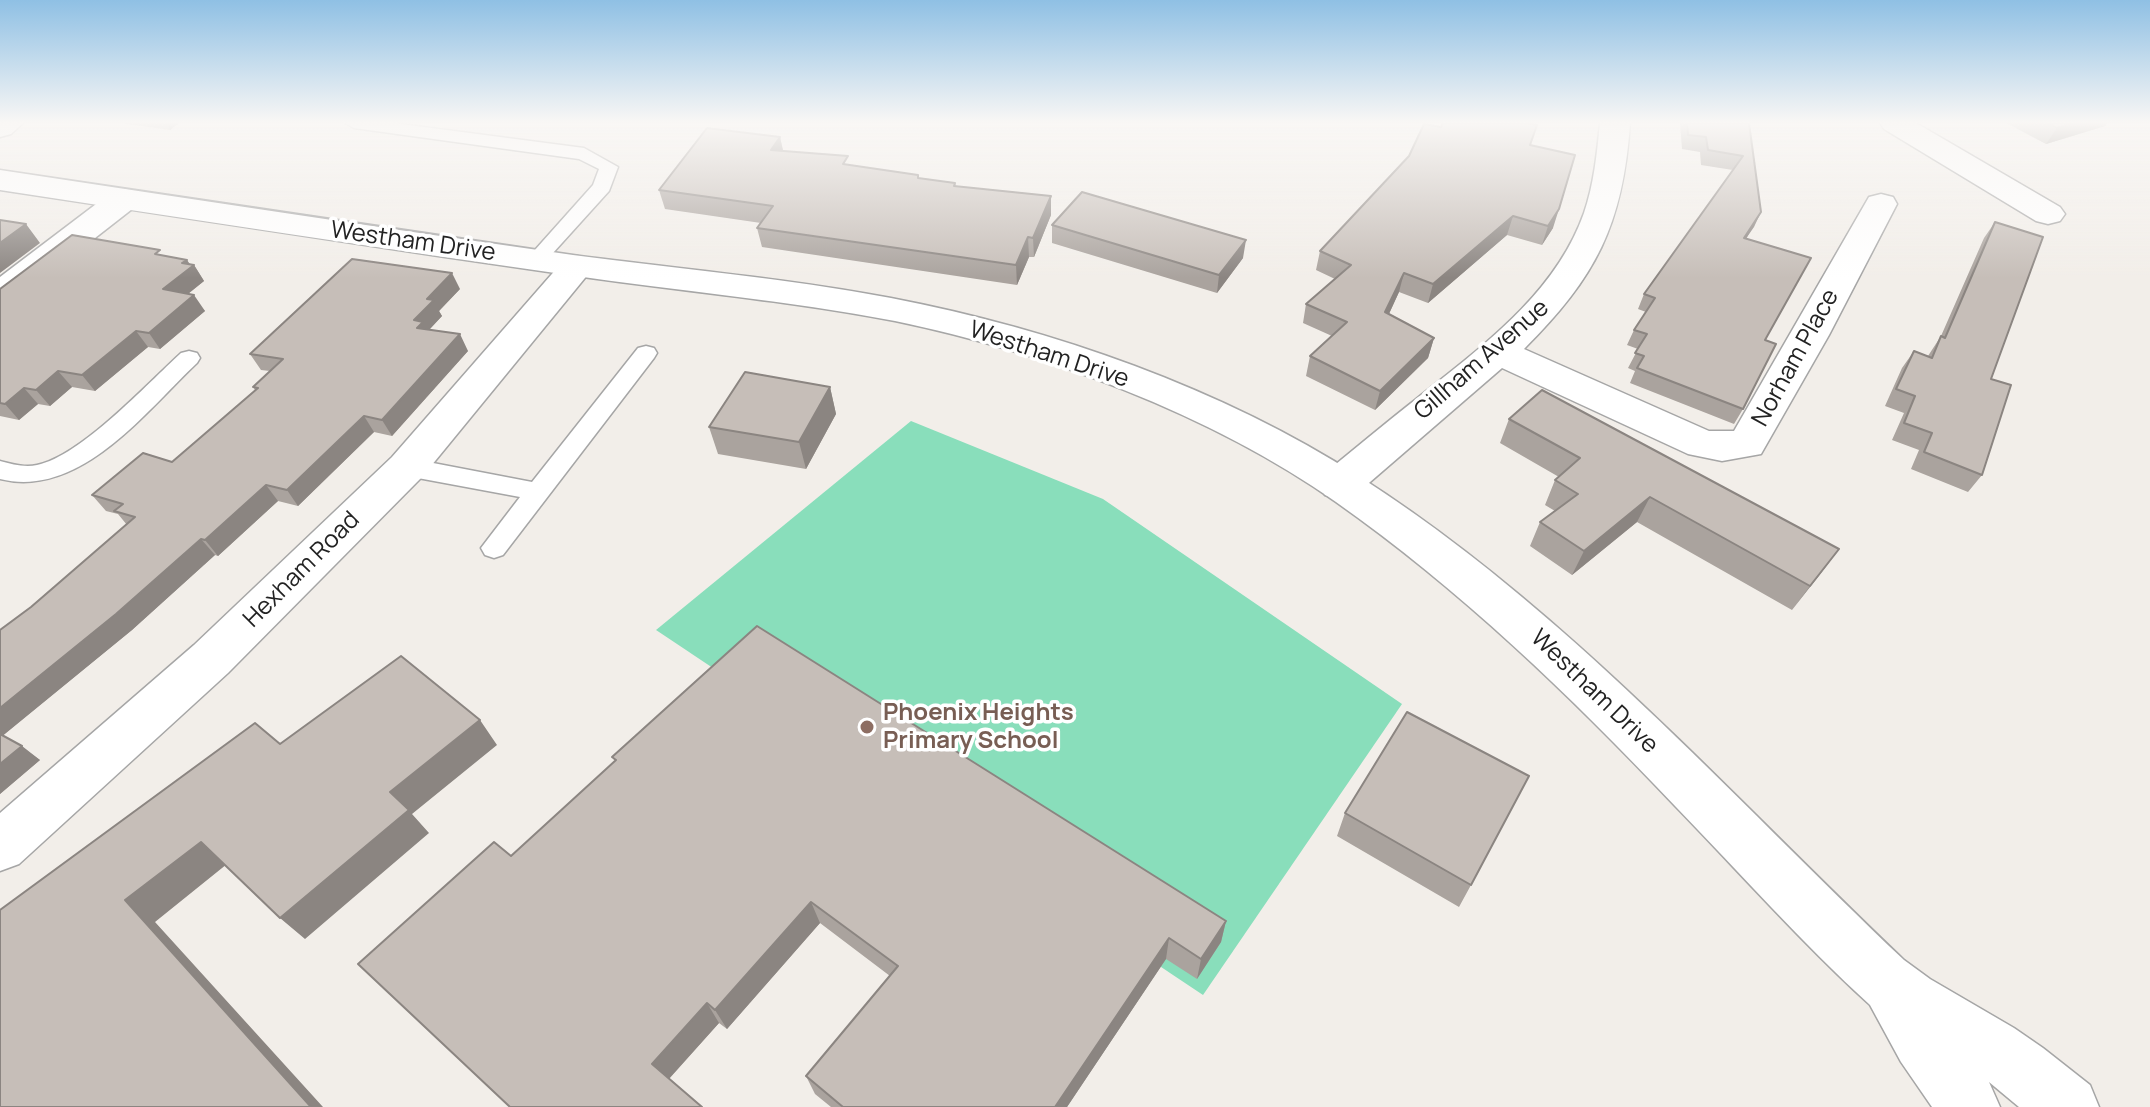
<!DOCTYPE html>
<html>
<head>
<meta charset="utf-8">
<style>
	body { margin:0 }
	canvas { display:block; background:#f2eee9 }
</style>
</head>
<body>
<canvas width="2150" height="1107"></canvas>
<script>
const ctx = document.querySelector('canvas').getContext('2d');
ctx.lineJoin = 'round';
function fill(path, color) {
  ctx.fillStyle = color;
  ctx.fill(path, 'evenodd');
}
function trace(path, color, width, dash) {
  ctx.strokeStyle = color;
  ctx.lineWidth = width;
  ctx.lineCap = dash ? 'butt' : 'round';
  ctx.setLineDash(dash || []);
  ctx.stroke(path);
}
function drawText(font, color, halo, rows, align = 'center') {
  ctx.font = font + ' Manrope,sans-serif';
  ctx.lineWidth = 7;
  ctx.setLineDash([]);
  ctx.textBaseline = 'middle';
  ctx.strokeStyle = halo;
  ctx.fillStyle = color;
  for (const [text, x, y, turn = 0] of rows) {
    ctx.save();
    ctx.translate(x, y);
    ctx.rotate((+turn || 0) * Math.PI / 180);
    ctx.textAlign = isNaN(turn) ? turn : align;
    if (halo) ctx.strokeText(text, 0, 0);
    ctx.fillText(text, 0, 0);
    ctx.restore();
  }
}
fill(new Path2D(`
	M911,421L1103,499L1402,704L1203,995L656,630Z`), '#89debb');
const service = new Path2D(`
	M345,123H393L584,148L618,167L609,191L543,264L536,266L526,260L593,185L599,169L579,159L354,128Z
	M646,346L654,348L657,353L654,358L503,555L494,558L485,555L481,548L520,497L407,476L398,473L395,467L398,461L407,458L532,482L638,348Z
	M189,351L197,353L200,358L197,363C145,412 80,499 0,479V461C12,464 25,468 37,465C81,456 147,384 181,353Z`);
const minor = new Path2D(`
	M0,123H23L11,134L0,137Z
	M1600,123H1630C1623,225 1596,277 1524,349L1709,431H1734L1869,197L1881,194L1893,197L1897,204L1829,335L1761,454L1722,461L1688,454L1502,368L1355,495L1340,499L1325,495L1319,484L1325,473C1355,449 1384,424 1415,400C1480,348 1555,295 1584,213C1594,184 1597,153 1600,123Z
	M1880,123H1916L2060,207L2065,214L2060,221L2048,224L2036,221L1884,129Z
	M124,189L136,192L140,199L136,206L13,302L0,305V277L112,192Z
	M577,256L589,259L594,266L589,273L422,477L228,673L19,864L0,871V813L194,645L392,457L565,259Z`);
const tertiary = new Path2D(`
	M0,170C191,199 382,228 573,255C679,269 786,278 891,298C1053,329 1221,388 1360,477C1565,608 1729,794 1904,960L1930,979L2014,1028L2043,1048L2090,1085L2099,1107H2019L1989,1082L2000,1107H1932L1901,1062L1870,1005C1802,943 1740,873 1676,807C1571,696 1461,590 1336,502C1211,414 1044,352 895,321C787,300 677,291 569,275C379,248 189,219 0,190Z`);
trace(service, '#a6a6a6', 3);
trace(minor, '#a6a6a6', 3);
trace(tertiary, '#a6a6a6', 3);
fill(service, '#fff');
fill(minor, '#fff');
fill(tertiary, '#fff');
fill(new Path2D(`
	M120,123H179L170,130Z
	M1680,123H1749L1761,212L1746,239L1765,340L1743,409L1734,424L1630,383L1635,371L1628,368L1638,349L1627,345L1634,330L1646,312L1638,309L1644,294L1733,170L1701,165L1700,152L1682,149Z
	M2006,123H2107L2105,126L2046,144Z
	M780,137L783,151L849,165L919,178L955,183L956,186L1051,196V215L1034,257H1029L1017,285L762,247L757,228L761,223L665,209L659,190Z
	M1530,146L1553,228L1542,245L1507,235L1428,303L1399,292L1389,314L1434,338L1428,358L1375,410L1306,376L1310,356L1332,336L1303,323L1306,304L1335,279L1316,270L1320,251Z
	M1995,222L1991,379L1982,475L1968,492L1911,469L1919,450L1892,440L1904,413L1885,406L1902,368L1914,351L1928,356L1941,336L1984,238Z
	M1052,225L1243,258L1217,293L1052,243Z
	M164,256L194,265L204,281L188,294L205,311L160,349L148,347L95,391L72,387L50,406L38,404L19,420L0,416V289Z
	M460,289L439,311L442,316L429,330L468,351L392,436L374,432L298,506L278,501L218,556L215,555L132,630L3,735L40,760L0,794V630L31,607L127,525L118,514L106,511L92,495L172,462L255,390L253,387L270,371L261,370L250,354Z
	M830,387L836,414L806,469L718,454L709,427Z
	M1509,419L1839,549L1792,610L1637,522L1572,575L1530,546L1540,522L1555,511L1545,505L1555,480L1559,477L1500,443Z
	M612,757L1226,921L1221,942L1197,979L1166,959L1067,1107H831L815,1094L806,1076L890,976L820,923L727,1029L719,1023L669,1079L511,856L615,761Z
	M1345,813L1471,885L1459,907L1337,836Z`), '#aaa39e');
fill(new Path2D(`
	M165,123H179L170,130Z
	M2073,123H2107L2105,126L2046,144L2057,128Z
	M780,137L784,155L771,150Z
	M1051,196V215L1034,257L1033,238Z
	M1559,209L1553,228L1542,245L1548,226Z
	M1761,212L1754,227L1736,253L1744,238Z
	M1513,216L1507,235L1428,303L1433,284Z
	M26,224L40,243L0,273V243Z
	M1028,237L1029,257L1017,285L1016,265Z
	M1246,240L1243,258L1217,293L1219,275Z
	M187,260L192,267L194,265L204,281L174,305L163,289L182,263Z
	M452,273L460,289L439,311L442,316L428,331L417,328L414,320L427,299Z
	M1404,273L1399,292L1381,331L1385,312Z
	M194,295L205,311L160,349L149,333Z
	M136,331L148,347L95,391L82,375Z
	M460,334L468,351L392,436L382,420Z
	M1434,338L1428,358L1375,410L1380,391Z
	M58,371L72,387L50,406L36,390Z
	M830,387L836,414L806,469L799,442Z
	M24,388L38,404L19,420L5,404Z
	M364,416L374,432L298,506L287,490Z
	M266,485L278,501L218,556L205,540Z
	M1650,497L1637,522L1572,575L1584,551Z
	M201,539L215,555L132,630L0,738V708Z
	M1839,549L1821,573L1792,610L1810,586Z
	M480,720L497,745L412,814L429,833L305,939L280,918L390,792Z
	M22,746L40,760L0,794V764Z
	M201,842L227,864L155,922L323,1107H311L125,900Z
	M811,902L820,923L727,1029L715,1010Z
	M1226,921L1221,942L1197,979L1201,959Z
	M1169,938L1166,959L1067,1107H1055Z
	M707,1003L719,1023L666,1082L652,1064Z`), '#8b8581');
const building = new Path2D(`
	M1443,123H1527L1537,125L1530,145L1575,155L1559,209L1548,226L1513,216L1433,284L1404,273L1385,312L1434,338L1380,391L1310,356L1347,322L1306,304L1351,265L1320,251L1409,156L1424,124L1441,127Z
	M1687,123H1749L1761,212L1744,238L1811,258L1765,340L1776,344L1743,409L1637,368L1644,356L1635,353L1647,334L1634,330L1655,298L1644,294L1743,156L1708,150L1706,137L1688,135Z
	M2048,123H2073L2057,128Z
	M707,128L780,137L771,150L848,156L843,164L918,175V178L955,183L954,186L1051,196L1033,238L1028,237L1016,265L757,228L773,206L659,190Z
	M1082,192L1246,240L1219,275L1052,225Z
	M0,220L26,224L0,243Z
	M1995,222L2043,237L1991,379L2011,385L1982,475L1924,452L1932,433L1904,423L1915,396L1896,389L1914,351L1932,358L1941,336L1945,338Z
	M72,235L160,250L155,254L187,260L182,263L194,265L163,289L194,295L149,333L136,331L82,375L58,371L36,390L24,388L5,404L0,403V289Z
	M352,259L452,273L427,299L434,300L414,320L423,322L417,328L460,334L382,420L364,416L287,490L266,485L205,540L201,539L116,614L0,708V630L31,607L135,517L114,511L123,504L92,495L143,453L172,462L258,388L253,387L283,359L250,354Z
	M745,372L830,387L799,442L709,427Z
	M1542,390L1839,549L1810,586L1650,497L1584,551L1540,522L1578,494L1555,480L1580,458L1509,419Z
	M757,626L1226,921L1201,959L1169,938L1055,1107H843L806,1076L898,966L811,902L715,1010L707,1003L652,1064L702,1107H510L358,964L494,842L511,856L616,760L612,757Z
	M401,656L480,720L390,792L409,810L280,918L201,842L125,900L311,1107H0V910L255,723L280,744Z
	M1407,712L1529,776L1471,885L1345,813Z
	M0,734L22,746L0,764Z`);
fill(building, '#c6beb8');
trace(building, '#8b8581', 2);
const sky = ctx.createLinearGradient(0, 0, 0, 278);
sky.addColorStop(0, '#8fc0e4');
sky.addColorStop(0.44, '#f9f7f5');
sky.addColorStop(1, '#f9f7f500');
ctx.fillStyle = sky;
ctx.fillRect(0, 0, 2150, 278);
for (const [x, y, r, color] of [
	[867,727,8,"#8d6e63"]
]) {
  const dot = new Path2D();
  dot.arc(x, y, r, 0, 2 * Math.PI);
  ctx.fillStyle = color;
  ctx.fill(dot);
  trace(dot, '#fff', 3);
}
drawText('24px', '#222', '#fff', [
	["Westham Drive",413,242,8],
	["Westham Drive",1049,355,18],
	["Norham Place",1796,358,-61],
	["Gillham Avenue",1482,360,-41],
	["Hexham Road",302,570,-45],
	["Westham Drive",1594,692,44]
]);
drawText('bold 24px', '#785e54', '#fff', [
	["Phoenix Heights",883,713],
	["Primary School",883,741]
], 'left');
</script>
</body>
</html>
